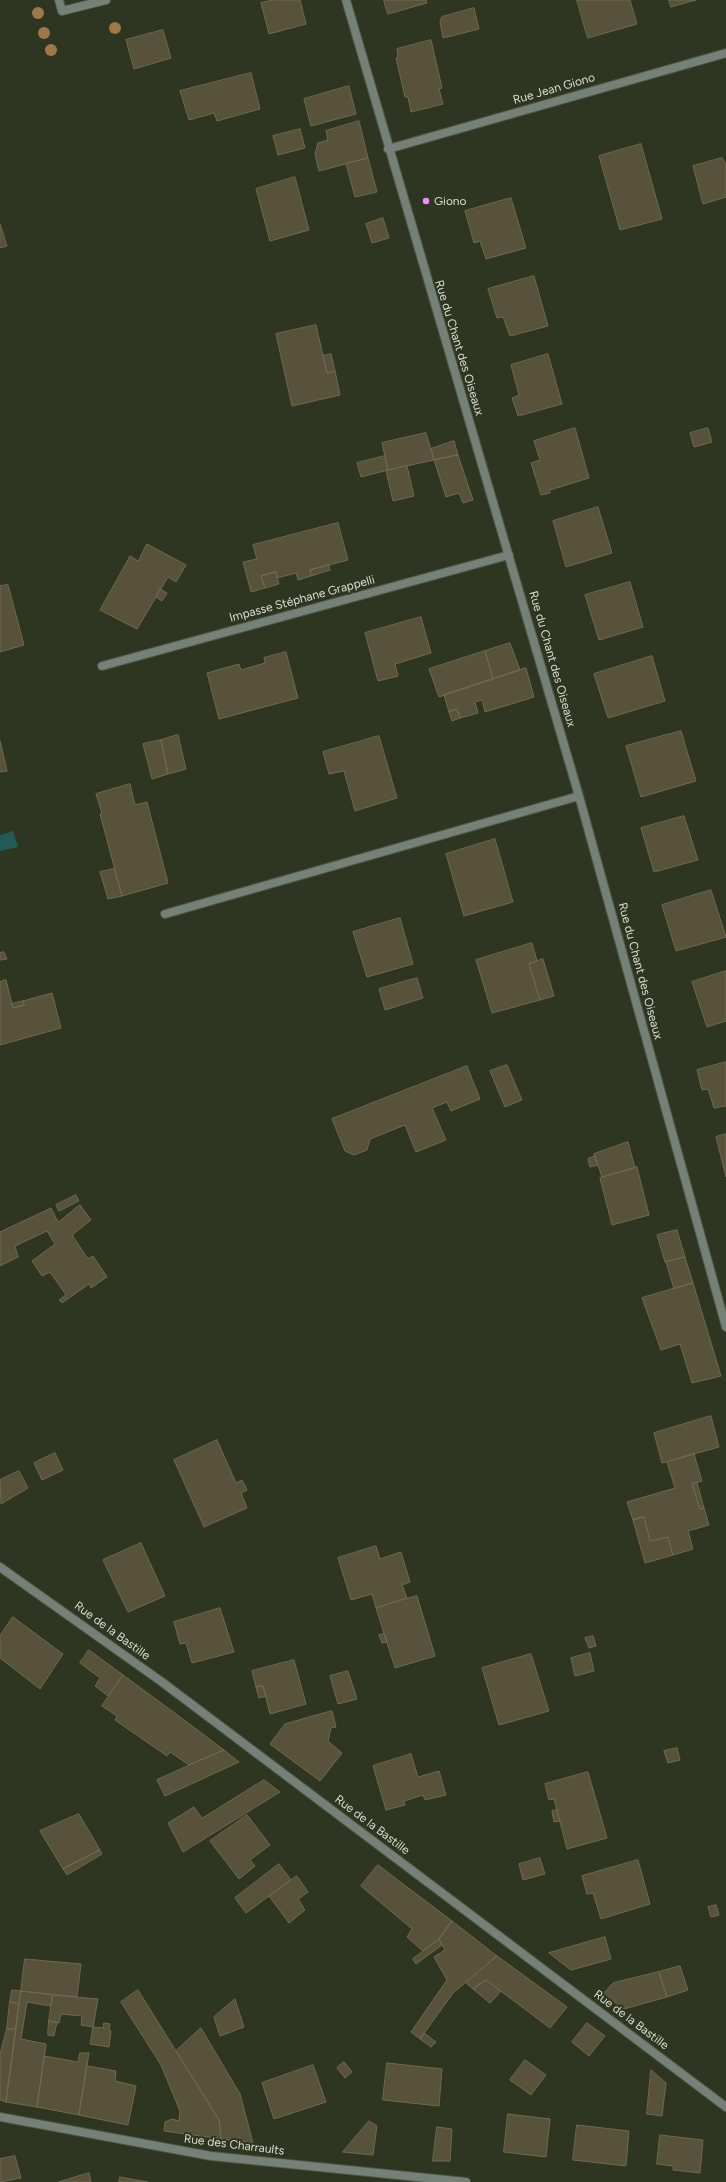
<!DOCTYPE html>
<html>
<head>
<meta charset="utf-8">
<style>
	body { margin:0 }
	canvas { display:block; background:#2e3621 }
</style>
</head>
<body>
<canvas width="726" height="2182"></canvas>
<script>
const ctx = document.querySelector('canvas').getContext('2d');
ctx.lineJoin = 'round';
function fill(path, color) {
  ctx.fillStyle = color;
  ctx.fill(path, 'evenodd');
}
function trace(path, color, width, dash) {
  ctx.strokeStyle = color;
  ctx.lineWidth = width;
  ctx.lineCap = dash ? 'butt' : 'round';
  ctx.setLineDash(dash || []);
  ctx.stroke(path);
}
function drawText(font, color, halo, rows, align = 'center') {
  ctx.font = font + ' Figtree,sans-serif';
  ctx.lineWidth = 4;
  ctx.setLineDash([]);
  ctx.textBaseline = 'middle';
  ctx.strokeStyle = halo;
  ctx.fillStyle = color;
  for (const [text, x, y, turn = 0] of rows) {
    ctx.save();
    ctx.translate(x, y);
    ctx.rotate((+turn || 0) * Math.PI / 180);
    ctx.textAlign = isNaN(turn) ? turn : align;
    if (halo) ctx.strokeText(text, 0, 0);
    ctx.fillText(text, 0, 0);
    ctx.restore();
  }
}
fill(new Path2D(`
	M13,831L18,847L0,851V835Z`), '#225a57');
const building = new Path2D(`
	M273,0H300L306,24L269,34L261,3Z
	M384,0H426L427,3L388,14Z
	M577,0H630L637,24L588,38Z
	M669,0H696L671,7Z
	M474,8L479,29L443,38L440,21L442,17Z
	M163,30L171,58L134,69L126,40Z
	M431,40L442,88L439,89L443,104L411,112L408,97H405L396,58L398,57L397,49Z
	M251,73L260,109L217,121L214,113L189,120L180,91Z
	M349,86L356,114L311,126L304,99Z
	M359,121L368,158L319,171L315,154L318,143L328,140L326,131Z
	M300,129L305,148L278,155L273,136Z
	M641,144L662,219L620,230L599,156Z
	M368,158L377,192L355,197L346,164Z
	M722,158L726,164V197L703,204L693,166Z
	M295,177L309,230L270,241L256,189Z
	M511,198L526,248L486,259L480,241L474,243L465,211Z
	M383,218L389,238L372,243L366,224Z
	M0,224L7,246L0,248Z
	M534,276L548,326L510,336L503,317L497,318L488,289Z
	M316,325L327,373L335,371L340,395L292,406L276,334Z
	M331,354L335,371L327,373L323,356Z
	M548,354L562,404L518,416L512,398L519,395L511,365Z
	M575,428L589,478L550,490V493L541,495L531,463L540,460L534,441Z
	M708,428L712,442L694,447L690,433Z
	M426,433L434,460L388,470L382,443Z
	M454,441L458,455L434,460L431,449Z
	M458,455L473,500L463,503L459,493L446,497L434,460Z
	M385,456L388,470L361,477L357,463Z
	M407,466L414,496L393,501L386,471Z
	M598,507L612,553L566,567L553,521Z
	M338,523L348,560L310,570L311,576L298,580L296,573L277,578L276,572L261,576L265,588L251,592L243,562L257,559L253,545Z
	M147,544L186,565L176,582L168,577L137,629L100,610L130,556L138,561Z
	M329,565L330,570L311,576L310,570Z
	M276,572L279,584L265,588L261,576Z
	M630,582L643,627L599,640L585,595Z
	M8,585L24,645L0,652V586Z
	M160,589L167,593L162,601L156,597Z
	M421,617L431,653L395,664L398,676L378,681L365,633Z
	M510,643L520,670L493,679L485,651Z
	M485,651L493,679L439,697L429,669Z
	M286,652L298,698L219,719L207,673L239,664L241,670L265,663L264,658Z
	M652,656L665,701L608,718L594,674Z
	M526,668L534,697L485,712L482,700L475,702L478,713L460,718L457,709L449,712L444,695Z
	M457,709L460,718L452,721L449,712Z
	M681,731L696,781L641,797L626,746Z
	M178,735L186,769L168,774L161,740Z
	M379,736L397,798L355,811L344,771L329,774L323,752Z
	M161,740L168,774L152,779L143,744Z
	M0,741L7,771L0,772Z
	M130,784L135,805L147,802L168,883L122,896L100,814L102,813L96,794Z
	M684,816L698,860L654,872L641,828Z
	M495,839L513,902L464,916L446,854Z
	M114,869L122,896L108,899L100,872Z
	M711,890L726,937L676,951L662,905Z
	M400,918L413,964L367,977L353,932Z
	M532,943L537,961L529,964L540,1000L492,1013L476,960Z
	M4,952L7,959L0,960V953Z
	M543,959L554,996L540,1000L529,964Z
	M726,971V1021L707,1027L692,982Z
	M417,978L423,998L385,1010L379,989Z
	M6,980L13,1008L24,1005L23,1001L52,993L61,1028L0,1045V982Z
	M23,1001L24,1005L13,1008L12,1004Z
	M726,1062V1106L714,1108L708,1089L702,1090L697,1070Z
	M507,1065L522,1100L505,1107L490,1071Z
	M467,1066L480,1099L451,1111L447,1102L432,1108L446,1140L416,1152L405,1125L370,1139L367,1150L354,1155L345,1151L332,1119Z
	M726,1134V1177L716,1137Z
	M628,1142L635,1168L602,1177L594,1154Z
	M595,1156L598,1165L590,1167L588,1159Z
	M637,1167L649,1215L612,1225L600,1178Z
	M76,1195L79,1201L59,1211L56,1205Z
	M80,1205L91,1220L72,1235L88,1259L93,1256L107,1277L91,1288L89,1284L62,1303L59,1300L66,1295L50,1272L42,1276L32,1261L55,1244L47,1231L15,1246L18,1257L0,1266V1232L51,1208L58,1222Z
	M677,1230L685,1257L665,1262L657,1235Z
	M685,1257L693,1283L674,1289L666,1262Z
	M693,1283L721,1376L692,1383L680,1344L661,1350L642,1298Z
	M711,1416L719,1447L662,1463L654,1433Z
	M217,1440L236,1483L242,1480L247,1490L241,1493L247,1508L204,1527L174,1460Z
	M55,1453L63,1470L42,1480L34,1463Z
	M694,1454L702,1481L692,1484L700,1509L704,1508L709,1525L688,1531L693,1549L673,1555L668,1537L650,1541L644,1517L633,1520L627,1502L675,1488L667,1462Z
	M19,1471L28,1488L1,1504L0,1480Z
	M697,1483L704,1508L700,1509L692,1484Z
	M644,1517L650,1541L668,1537L673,1555L645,1563L633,1520Z
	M141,1543L165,1596L128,1612L103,1560Z
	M376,1546L380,1559L401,1552L410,1582L402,1585L407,1598L376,1608L372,1594L351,1600L338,1558Z
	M417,1596L435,1656L395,1668L376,1608Z
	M220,1608L234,1652L192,1663L186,1643L180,1644L174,1622Z
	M13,1617L63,1654L40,1689L0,1658V1636Z
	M384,1634L387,1642L382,1643L379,1635Z
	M593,1636L596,1646L589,1648L585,1638Z
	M89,1650L123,1675L108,1696L95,1686L100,1678L80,1663Z
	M590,1653L594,1671L575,1676L571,1658Z
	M531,1654L549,1711L499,1725L482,1668Z
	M294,1660L306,1704L270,1714L263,1686L256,1687L252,1671Z
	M348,1671L357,1699L338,1704L330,1676Z
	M123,1675L176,1714L224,1750L189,1765L170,1752L167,1756L115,1720L117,1716L102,1706Z
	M263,1686L266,1696L259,1698L256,1687Z
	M332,1711L336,1727L331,1728L328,1741L342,1753L320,1781L270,1744L285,1724Z
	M677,1748L680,1760L668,1763L664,1751Z
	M224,1750L239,1762L165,1796L157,1780Z
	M411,1754L418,1777L439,1771L446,1795L425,1800L423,1795L404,1801L405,1805L386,1810L373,1766Z
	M588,1772L607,1838L567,1849L554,1799L549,1800L545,1784Z
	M264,1780L280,1792L183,1852L168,1823L194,1807L202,1818Z
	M557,1810L560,1821L554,1822L552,1811Z
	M79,1814L100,1850L63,1869L40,1831Z
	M247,1815L270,1845L250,1860L255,1866L239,1879L210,1841Z
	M100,1850L102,1854L67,1875L63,1869Z
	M540,1858L545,1874L523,1880L519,1864Z
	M638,1860L650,1904L601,1919L593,1893L587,1894L582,1876Z
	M279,1864L291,1880L246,1913L235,1898Z
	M378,1865L452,1921L439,1939L423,1951L407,1937L412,1929L361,1886Z
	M297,1876L308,1892L298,1899L305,1910L289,1923L269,1896Z
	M716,1905L719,1915L711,1917L708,1907Z
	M452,1921L497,1956L453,1993L420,2039L411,2032L447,1980L434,1957L445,1950L439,1939Z
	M605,1937L611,1959L571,1970L549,1953Z
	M439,1939L442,1945L416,1964L413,1959Z
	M497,1956L567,2007L550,2028L486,1980L473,1989L466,1983Z
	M25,1959L81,1964L77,1997L21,1991Z
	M680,1966L688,1990L667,1997L659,1972Z
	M659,1972L667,1997L624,2009L603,1994L613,1983Z
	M486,1980L501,1991L490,2003L473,1989Z
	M12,1990L21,1991L19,2004L10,2002Z
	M138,1990L219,2120L221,2139L164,2131L165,2122L172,2119L179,2121L180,2111L161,2065L121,2002Z
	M21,1991L53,1995L51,2006L27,2002L21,2039L46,2044L37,2107L6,2102Z
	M53,1995L98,1999L93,2027L81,2025L82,2016L61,2014L59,2023L49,2021Z
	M235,1999L244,2027L220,2036L214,2017Z
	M10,2002L19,2004L16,2029H7Z
	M49,2021L57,2022L54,2036L48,2035Z
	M104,2023L110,2024L109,2030L111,2031L109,2047L90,2044L93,2027L103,2028Z
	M587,2023L605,2036L589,2056L572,2042Z
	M201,2028L240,2094L253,2143L221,2139L219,2120L176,2051Z
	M7,2029H16L6,2102L0,2100V2055Z
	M424,2033L436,2042L431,2047L420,2039Z
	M80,2053H89L79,2115L37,2107L44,2056L78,2062Z
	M525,2060L546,2075L531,2095L510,2080Z
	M344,2062L352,2072L345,2078L337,2068Z
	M387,2063L442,2069L439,2106L383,2100Z
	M313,2065L326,2102L274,2119L262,2083Z
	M87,2066L116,2071L115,2081L136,2086L128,2125L79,2115Z
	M651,2070L666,2083L662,2116L647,2114Z
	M508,2114L550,2119L546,2157L504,2152Z
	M369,2121L377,2126L373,2155L343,2152Z
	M577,2125L629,2131L626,2166L573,2160Z
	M437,2127L452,2129L450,2161H433Z
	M660,2135L703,2140L700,2173L673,2170V2166L657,2164Z
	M15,2156L21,2178L0,2182V2159Z
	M89,2173L91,2182H59Z
	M120,2177L148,2182H119Z`);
fill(building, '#59523b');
trace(building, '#706850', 1);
const service = new Path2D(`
	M59,0L62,11L106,0`);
const minor = new Path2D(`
	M346,0L579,796L726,1327
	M388,149L726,53
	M102,666L509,555
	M165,914L579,796
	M0,1567L162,1682L726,2107`);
const tertiary = new Path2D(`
	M0,2117L211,2156L466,2182`);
trace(service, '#4d5440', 10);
trace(minor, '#4d5440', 10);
trace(tertiary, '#4d5440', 10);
trace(service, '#758079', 8);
trace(minor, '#758079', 8);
trace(tertiary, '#758079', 8);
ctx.fillStyle = '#a07748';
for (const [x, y] of [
	[38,13],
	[115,28],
	[44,33],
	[51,50]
]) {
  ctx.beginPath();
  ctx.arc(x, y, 6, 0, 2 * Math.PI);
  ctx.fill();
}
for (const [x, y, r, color] of [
	[426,201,4,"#eb8dfc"]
]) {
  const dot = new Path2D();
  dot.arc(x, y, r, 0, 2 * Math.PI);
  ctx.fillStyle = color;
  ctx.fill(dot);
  trace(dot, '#2e3621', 1.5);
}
drawText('12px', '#d8ddd0', '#2e3621', [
	["Rue Jean Giono",554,89,-16],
	["Rue du Chant des Oiseaux",459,348,73],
	["Impasse Stéphane Grappelli",302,599,-15],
	["Rue du Chant des Oiseaux",552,659,74],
	["Rue du Chant des Oiseaux",640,971,75],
	["Rue de la Bastille",112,1631,36],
	["Rue de la Bastille",372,1825,37],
	["Rue de la Bastille",631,2020,37],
	["Rue des Charraults",234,2145,7]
]);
drawText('12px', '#d8ddd0', '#2e3621', [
	["Giono",434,201]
], 'left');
</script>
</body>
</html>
